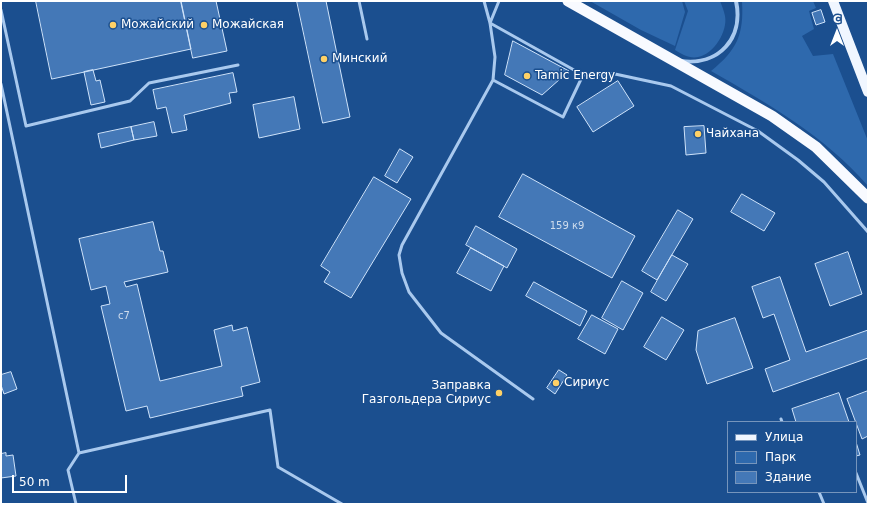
<!DOCTYPE html>
<html>
<head>
<meta charset="utf-8">
<style>
	body { margin:0 }
	#map { position:relative; width:869px; height:505px; overflow:hidden; background:#1b4f8f; font-family:"DejaVu Sans",sans-serif }
	canvas { display:block }
	.frame { position:absolute; inset:0; border:2px solid #fff; pointer-events:none }
	.legend { position:absolute; left:727px; top:421px; width:130px; height:72px; box-sizing:border-box; background:#1b4f8f; border:1px solid #7695bc; margin:0; padding:5px 7px; list-style:none; font-size:12px; color:#fff }
	.legend li { display:flex; align-items:center; gap:8px; height:20px }
	.legend b { width:20px; border:1px solid #7695bc }
	.north { position:absolute; left:817px; top:12px; width:40px; height:40px; -webkit-text-stroke:3px #1b4f8f; paint-order:stroke; rotate:0deg; font-size:11px; font-weight:700; line-height:16px; text-align:center; color:#fff }
	.north::after { content:''; display:block; margin:auto; width:14px; height:18px; background:#fff; clip-path:polygon(50% 0,100% 100%,50% 72%,0 100%) }
	.scale { position:absolute; left:12px; top:475px; width:115px; height:18px; box-sizing:border-box; border:2px solid #fff; border-top:0; padding-left:5px; font-size:12px; line-height:14px; white-space:nowrap; color:#fff; -webkit-text-stroke:3px #1b4f8f; paint-order:stroke }
</style>
</head>
<body>
<div id="map">
<canvas width="869" height="505"></canvas>
<div class="frame"></div>
<ul class="legend">
<li><b style="height:5px;background:#f0f6ff"></b>Улица</li>
<li><b style="height:11px;background:#2e69ad"></b>Парк</li>
<li><b style="height:11px;background:#4478b7"></b>Здание</li>
</ul>
<div class="north">С</div>
<div class="scale">50 m</div>
</div>
<script>
const ctx = document.querySelector('canvas').getContext('2d');
ctx.lineJoin = 'round';
function fill(path, color) {
  ctx.fillStyle = color;
  ctx.fill(path, 'evenodd');
}
function trace(path, color, width, dash) {
  ctx.strokeStyle = color;
  ctx.lineWidth = width;
  ctx.lineCap = dash ? 'butt' : 'round';
  ctx.setLineDash(dash || []);
  ctx.stroke(path);
}
function drawText(font, color, halo, rows, align = 'center') {
  ctx.font = font + ' "DejaVu Sans",sans-serif';
  ctx.lineWidth = 3;
  ctx.setLineDash([]);
  ctx.textBaseline = 'middle';
  ctx.strokeStyle = halo;
  ctx.fillStyle = color;
  for (const [text, x, y, turn = 0] of rows) {
    ctx.save();
    ctx.translate(x, y);
    ctx.rotate((+turn || 0) * Math.PI / 180);
    ctx.textAlign = isNaN(turn) ? turn : align;
    if (halo) ctx.strokeText(text, 0, 0);
    ctx.fillText(text, 0, 0);
    ctx.restore();
  }
}
fill(new Path2D(`
	M590,1H682L685,12L675,46L641,30Z
	M684,1H720C722,6 724,11 725,16C728,31 714,54 698,57C690,59 681,54 675,50L688,11Z
	M742,1H813L816,8L809,11L814,29L802,36L813,56L833,54L868,141V186C825,136 767,103 711,71C737,50 744,35 742,1Z`), '#2e69ad');
const building = new Path2D(`
	M36,1H181L191,49L52,79Z
	M181,1H216L227,51L193,58Z
	M297,1H326L350,117L323,123Z
	M821,10L825,22L816,25L812,13Z
	M513,41L569,71L542,95L505,75Z
	M93,70L96,81L100,80L105,102L91,105L84,72Z
	M233,73L237,92L229,93L231,103L184,115L187,130L172,133L166,107L157,109L153,90Z
	M618,81L634,106L593,132L577,107Z
	M294,97L300,129L259,138L253,105Z
	M154,122L157,136L134,140L131,127Z
	M704,126L706,153L686,155L684,127Z
	M131,127L134,140L101,148L98,134Z
	M400,149L413,157L397,183L385,176Z
	M523,174L635,236L612,278L499,217Z
	M374,177L411,199L351,298L324,282L330,272L321,266Z
	M742,194L775,213L764,231L731,212Z
	M678,210L693,219L657,280L642,271Z
	M153,222L160,251H163L168,272L124,282L126,287L137,284L160,381L222,366L214,330L232,325L233,331L247,327L260,382L241,387L243,396L150,418L147,406L126,411L101,306L110,304L106,286L91,290L79,239Z
	M476,226L517,249L507,268L466,245Z
	M471,248L504,266L491,291L457,273Z
	M848,252L862,294L830,306L815,264Z
	M672,255L688,264L666,301L651,292Z
	M780,277L806,352L868,330V358L773,392L765,369L790,360L774,314L763,318L752,287Z
	M622,281L643,293L623,330L602,318Z
	M534,282L587,311L580,326L526,296Z
	M592,315L618,329L605,354L578,339Z
	M662,317L684,330L666,360L644,347Z
	M735,318L753,368L707,384L696,350L698,331Z
	M559,370L567,375L555,394L547,388Z
	M11,372L17,389L4,394L1,385V375Z
	M868,391V436L862,439L847,399Z
	M839,393L849,422H796L792,409Z
	M856,442L860,455L856,456Z
	M6,453V456L13,455L16,476L1,478V454Z`);
fill(building, '#4478b7');
trace(building, '#cfe3fa', 1);
trace(new Path2D(`
	M359,1L367,39
	M484,1L490,23L499,1
	M1,10L26,126L130,101L149,83L238,65
	M490,23L583,75L615,74L671,86L758,131L798,160L824,182L868,232
	M490,23L495,57L493,80L563,117L583,75
	M493,80L402,245L399,255L402,273L409,292L441,333L533,399
	M1,84L79,453L68,470L76,504
	M781,419L782,422
	M79,453L270,410L278,467L342,504
	M856,473L868,503
	M819,492L824,504`), '#a9c9ee', 3);
trace(new Path2D(`
	M681,61C719,66 744,38 736,1`), '#a9c9ee', 4);
trace(new Path2D(`
	M833,1L868,92`), '#f0f6ff', 10);
trace(new Path2D(`
	M568,1L772,116L816,147L868,198`), '#f8faff', 11);
for (const [x, y, r, color] of [
	[113,25,4,"#ffd166"],
	[204,25,4,"#ffd166"],
	[324,59,4,"#ffd166"],
	[527,76,4,"#ffd166"],
	[698,134,4,"#ffd166"],
	[556,383,4,"#ffd166"],
	[499,393,4,"#ffd166"]
]) {
  const dot = new Path2D();
  dot.arc(x, y, r, 0, 2 * Math.PI);
  ctx.fillStyle = color;
  ctx.fill(dot);
  trace(dot, '#1b4f8f', 1.5);
}
drawText('10px', '#d0dded', null, [
	["159 к9",567,226],
	["с7",124,316]
]);
drawText('12px', '#fff', '#1b4f8f', [
	["Можайский",121,25],
	["Можайская",212,25],
	["Минский",332,59],
	["Tamic Energy",535,76],
	["Чайхана",706,134],
	["Сириус",564,383],
	["Заправка",491,386,"right"],
	["Газгольдера Сириус",491,400,"right"]
], 'left');
</script>
</body>
</html>
